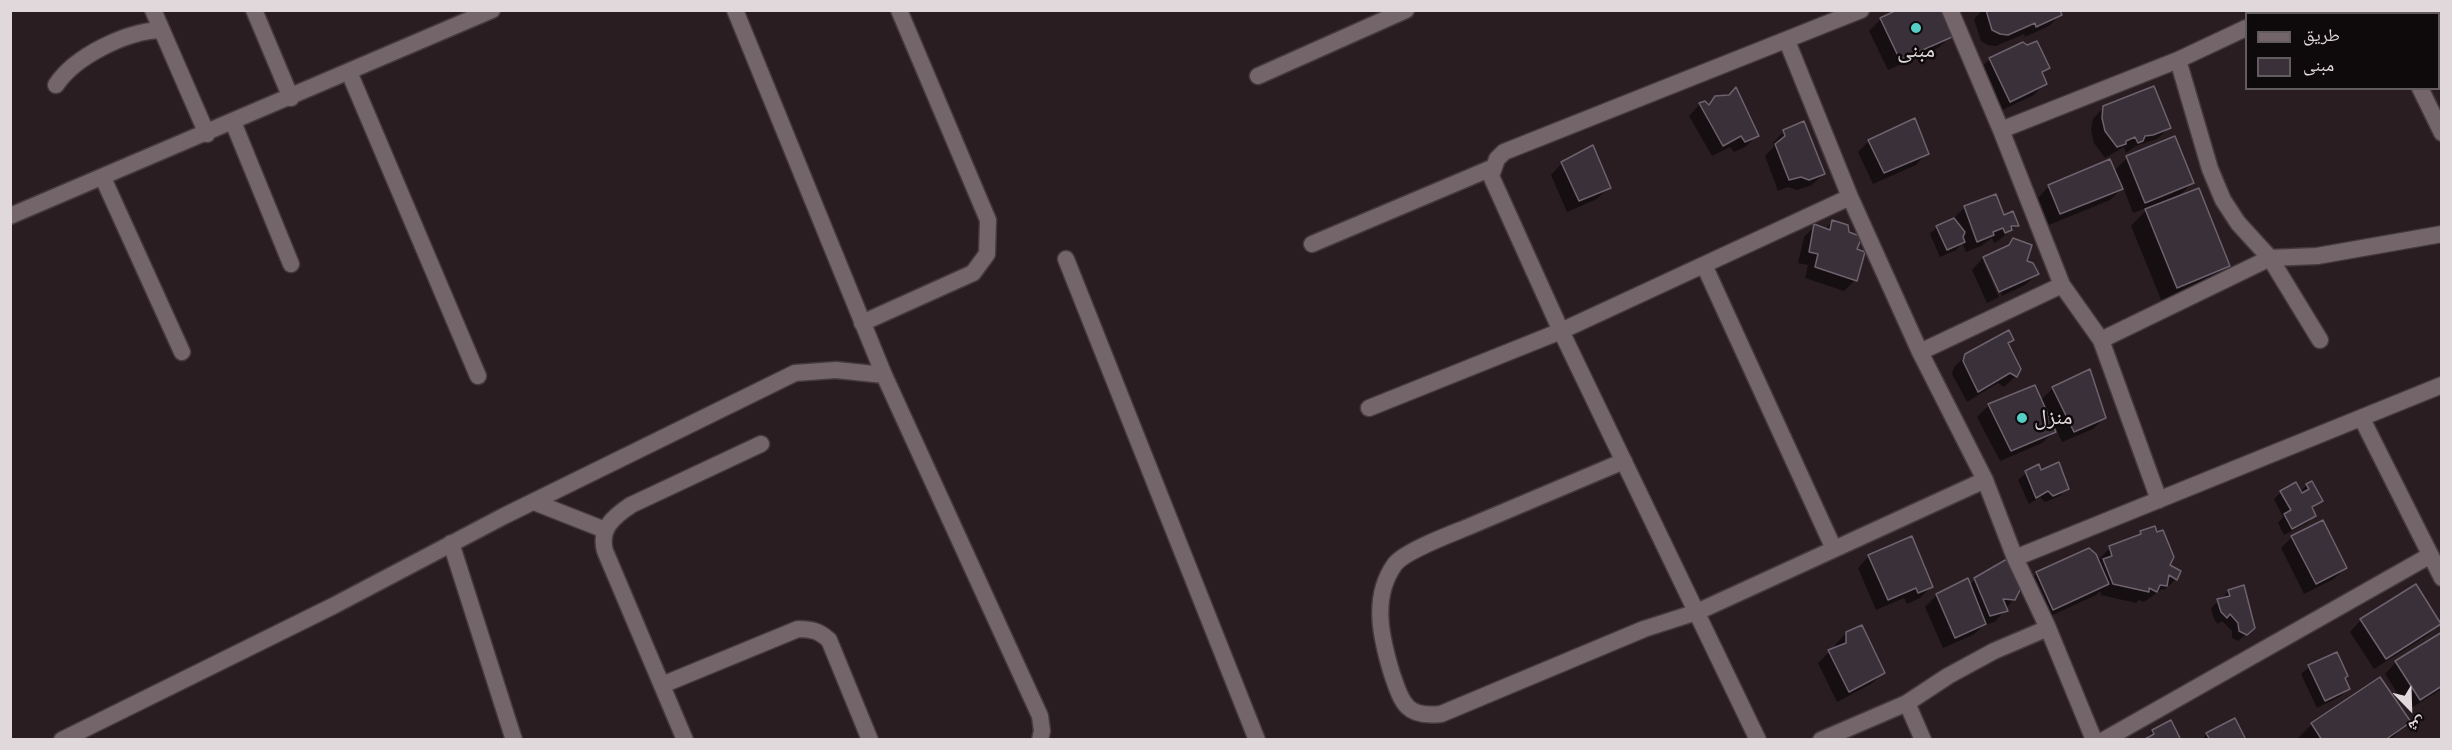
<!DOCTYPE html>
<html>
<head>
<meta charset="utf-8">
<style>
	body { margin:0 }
	#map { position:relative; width:2452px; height:750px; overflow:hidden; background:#291d21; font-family:Figtree,"Noto Naskh Arabic",sans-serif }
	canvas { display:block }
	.frame { position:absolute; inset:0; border:12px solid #e1d8db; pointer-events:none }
	.legend { position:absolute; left:2245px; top:12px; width:195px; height:78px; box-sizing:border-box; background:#0e090b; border:2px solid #625c5e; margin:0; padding:8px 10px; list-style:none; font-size:18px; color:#e1d8db }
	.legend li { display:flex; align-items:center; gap:12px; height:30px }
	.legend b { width:30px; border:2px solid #625c5e }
	.north { position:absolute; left:2380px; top:678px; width:60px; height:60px; -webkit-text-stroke:4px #0e090b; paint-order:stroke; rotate:157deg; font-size:16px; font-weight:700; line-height:24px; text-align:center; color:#e1d8db }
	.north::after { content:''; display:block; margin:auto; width:21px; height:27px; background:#e1d8db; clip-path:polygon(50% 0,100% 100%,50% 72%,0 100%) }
</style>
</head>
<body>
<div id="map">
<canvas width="2452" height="750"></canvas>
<div class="frame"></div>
<ul class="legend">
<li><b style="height:8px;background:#74656a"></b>طريق</li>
<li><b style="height:16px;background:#39303a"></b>مبنى</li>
</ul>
<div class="north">ش</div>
</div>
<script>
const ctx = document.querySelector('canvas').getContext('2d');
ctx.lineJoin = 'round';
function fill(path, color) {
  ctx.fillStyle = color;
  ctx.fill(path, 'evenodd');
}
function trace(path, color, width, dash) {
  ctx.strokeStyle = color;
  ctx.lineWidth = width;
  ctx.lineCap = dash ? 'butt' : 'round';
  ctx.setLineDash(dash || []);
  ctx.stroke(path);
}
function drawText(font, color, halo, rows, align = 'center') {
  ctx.font = font + ' Figtree,"Noto Naskh Arabic",sans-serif';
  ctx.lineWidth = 5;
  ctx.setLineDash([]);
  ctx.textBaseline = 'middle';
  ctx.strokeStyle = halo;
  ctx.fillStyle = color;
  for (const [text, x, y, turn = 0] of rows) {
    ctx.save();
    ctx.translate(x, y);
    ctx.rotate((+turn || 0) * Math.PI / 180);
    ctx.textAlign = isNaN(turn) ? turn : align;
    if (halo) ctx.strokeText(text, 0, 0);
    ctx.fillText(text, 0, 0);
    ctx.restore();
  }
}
fill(new Path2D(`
	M1901,10L1950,37L1938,48L1888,70L1869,31L1881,19Z
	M1983,10H2058L2060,15L2049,26L2025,37L2024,34L1996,46L1988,45L1981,41L1974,19Z
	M1990,59L2048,68L2041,75L2045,83L2034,95L1998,112L1978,70Z
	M1716,97L1757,136L1745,147L1734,152L1730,147L1712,156L1689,116L1700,104L1707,106Z
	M2104,107L2169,128L2157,139L2136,146L2126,153L2124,147L2105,158L2094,143L2091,130L2093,119Z
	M1784,131L1823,174L1812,185L1797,190L1788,187L1778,191L1765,156L1774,147L1773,143Z
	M2174,138L2192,183L2177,198L2228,266L2213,281L2162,302L2131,226L2149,207L2133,213L2123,187L2110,200L2049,225L2038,198L2049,186L2114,171L2127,158Z
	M1869,141L1927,153L1916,165L1873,184L1858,152Z
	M1562,163L1609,187L1597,199L1567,212L1551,175Z
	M1995,196L2004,216L2017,225L1998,241L1994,243L1992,238L1981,246L1966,252L1962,243L1956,250L1940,257L1930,234L1937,227L1953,219L1964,208Z
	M1832,222L1855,250V280L1844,291L1805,278L1808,265L1798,263L1804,237L1815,226L1825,230Z
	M2014,240L2025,262L2037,274L2025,285L2002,296L1986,261H1983L1999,297L1987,303L1972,270L1983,258L2005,249Z
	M2013,340L2007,346L2016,376L2004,387L1998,383L1967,402L1952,374L1954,367L1966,355Z
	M2053,388L2105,417L2093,429L2062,442L2052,420L2049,421L2054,432L2042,443L2000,461L1977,417L1989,405L2040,401Z
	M2041,472L2067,489L2060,496L2045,502L2040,497L2029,504L2018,480L2026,473Z
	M2307,485L2321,501L2312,510L2315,516L2307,523L2284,535L2278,523L2283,517L2274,499L2281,492H2300Z
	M2141,533L2168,565L2176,579L2164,590L2162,589L2144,602L2139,600L2136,603L2101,595L2100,591L2096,595L2042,620L2026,585L2037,573L2097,561L2110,548L2135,538Z
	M2292,537L2345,568L2334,579L2304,594L2281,548Z
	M1869,556L1931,587L1920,598L1907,604L1904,598L1876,610L1858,568Z
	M1975,579L2014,599L1995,622L1984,625L1973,635L1943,648L1925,607L1937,595L1969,586Z
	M2229,591L2254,628L2238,641L2232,638V631L2222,621L2218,624L2214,619L2211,608Z
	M2361,620L2439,624L2428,635L2374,669L2350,632Z
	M1846,633L1883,673L1871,684L1837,702L1818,663L1829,652L1835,649V645Z
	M2442,633V689L2408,710L2385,674L2396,662Z
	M2336,654L2348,689L2341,696L2317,708L2301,674L2309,667Z
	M2409,722L2390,740L2297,739L2312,724Z
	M2153,731L2179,740H2144Z
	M2207,734L2244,740H2202Z`), '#0007');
const building = new Path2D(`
	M1897,10H1942L1952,37L1900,60L1880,18Z
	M1986,10H2060L2062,15L2036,27L2035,23L2008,35L2000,34L1992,30Z
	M2037,41L2050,68L2042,72L2047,84L2010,102L1989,58L2023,42L2027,45Z
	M2154,86L2171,128L2153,135L2145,136L2143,141L2138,143L2135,137L2126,141V144L2117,147L2105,131L2102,118L2103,106Z
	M1736,87L1759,136L1745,142L1741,136L1723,146L1699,103L1705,101L1709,105L1715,96L1729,95Z
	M1915,118L1929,154L1884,173L1868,140Z
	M1804,121L1825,174L1809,180L1801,177L1789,180L1775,144L1785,136L1783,130Z
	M2175,136L2194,183L2145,203L2126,156Z
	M1593,145L1611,188L1579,201L1561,162Z
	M2110,159L2123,189L2060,214L2048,185Z
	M2199,188L2230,266L2177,288L2145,209Z
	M1996,194L2004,215L2013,211L2019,226H2011L2012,230L2005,233L2003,228L1993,232L1994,235L1977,242L1964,206Z
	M1954,218L1965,232L1963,237L1965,242L1947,250L1936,226Z
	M1832,220L1848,225L1849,232L1862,237L1857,249L1865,252L1857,281L1815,267L1818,254L1809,252L1814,224L1830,230Z
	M2013,238L2032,245L2027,261L2033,263L2039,274L1999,292L1983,257L2009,245Z
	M2009,330L2014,340L2008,343L2021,369L2017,377L2010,373L1978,392L1963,361L1965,354Z
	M2090,369L2106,418L2074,432L2052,387Z
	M2035,385L2056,432L2011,451L1988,404Z
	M2059,462L2069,489L2053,496L2048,491L2036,498L2025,471L2039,464L2041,470Z
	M2312,481L2323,501L2312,507L2316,516L2292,529L2284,514L2291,510L2280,491L2296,482L2302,493L2309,489L2306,484Z
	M2323,520L2347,568L2316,584L2291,536Z
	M2155,526L2157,532L2163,530L2174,557L2170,565L2181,571L2177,580L2169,575L2167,586L2160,585L2157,592L2149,588V592L2113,584L2103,559L2112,556L2109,546L2141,534L2140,531Z
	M1912,536L1933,587L1918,593L1916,588L1888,600L1868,555Z
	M2089,548L2096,554L2109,584L2053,610L2036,572Z
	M2007,559L2021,588L2015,600L2003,599L2008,611L1990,616L1974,578Z
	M1968,578L1986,624L1955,638L1936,594Z
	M2416,584L2441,624L2386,659L2360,619Z
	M2244,585L2255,628L2247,635L2239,631L2238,623L2230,614L2227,618L2221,612L2217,599L2230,596L2228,590Z
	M1862,625L1885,673L1849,692L1828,650L1846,643V632Z
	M2442,632V686L2420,700L2395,661Z
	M2337,652L2348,676L2345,678L2350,689L2325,701L2308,665Z
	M2380,677L2411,722L2385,740H2322L2311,723Z
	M2235,718L2246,740H2210L2206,733Z
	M2171,720L2181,740H2143L2154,734L2152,730Z`);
fill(building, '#39303a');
trace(building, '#6d626d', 1.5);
const minor = new Path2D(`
	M153,10L207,134
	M254,10L291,98
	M735,10L884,375L1040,716L1042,731L1040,740
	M1950,10L2001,130L2062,285L2101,340L2159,500
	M2384,10L2385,14
	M2277,14L2284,10
	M1787,41L1850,197L1920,352L1985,480L2015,558L2048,628L2094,740
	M2178,60L2210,169L2223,200L2238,223L2270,258L2320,340
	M349,72L478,376
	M1258,76L1406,10
	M56,85C75,56 127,31 161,30
	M2420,88L2442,133
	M233,122L291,264
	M2001,130L2178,60L2246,28
	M103,178L182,352
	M10,216L492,10
	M1312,244L1494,167
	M1066,259L1257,740
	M1704,265L1834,549
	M862,323L973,273L987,254L988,220L899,10
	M2101,340L2270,258L2317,256L2442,234
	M1920,352L2062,285
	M1369,408L1561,331L1850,197
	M2362,419L2442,578
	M1624,461C1572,483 1520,505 1468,527C1451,534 1405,551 1395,564C1371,597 1381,638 1392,674C1402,703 1406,718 1441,714L1644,629L1697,612L1985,480
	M534,502L605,530
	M451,543L514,740
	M2015,558L2442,385
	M662,685L798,629C812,629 819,631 829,640L870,740
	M1907,703L1923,740
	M62,740L333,606L504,516L795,373L836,370L884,375
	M685,740L605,551C599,529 613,517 631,505L761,444
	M1758,740L1561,331L1491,176L1497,159L1504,152L1861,10
	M1821,740L1907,703L1948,676L1994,651L2048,628
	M2104,740L2429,556`);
trace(minor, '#44393d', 19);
trace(minor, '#74656a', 16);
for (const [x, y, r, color] of [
	[1916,28,6,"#55cec6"],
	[2022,418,6,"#55cec6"]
]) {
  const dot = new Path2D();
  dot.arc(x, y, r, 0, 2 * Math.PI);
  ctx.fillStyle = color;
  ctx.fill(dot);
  trace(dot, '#0e090b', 2);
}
drawText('22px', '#e1d8db', '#0e090b', [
	["مبنى",1916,51],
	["منزل",2034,418,"left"]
]);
</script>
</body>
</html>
